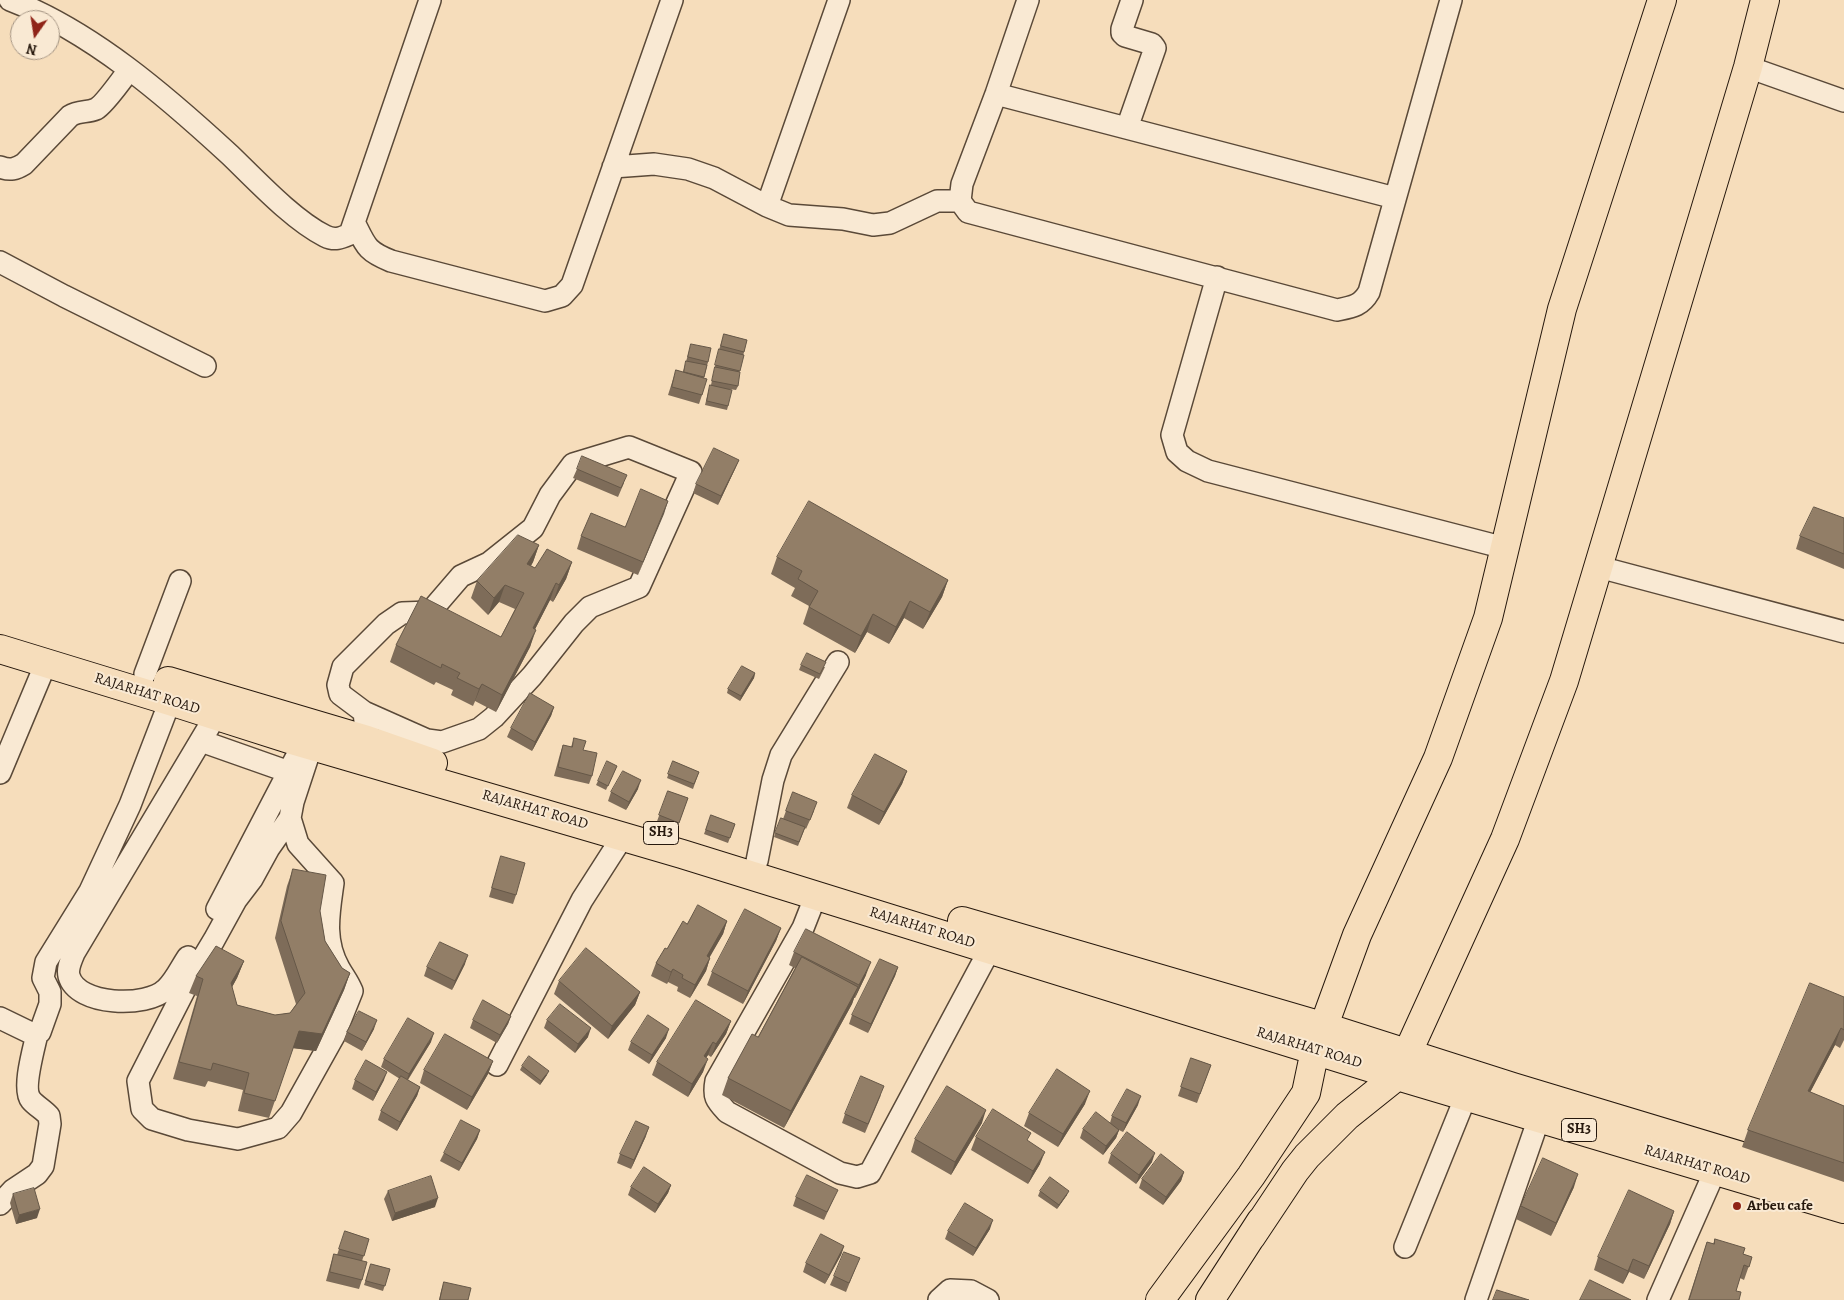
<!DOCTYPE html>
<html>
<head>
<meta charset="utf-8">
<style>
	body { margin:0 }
	#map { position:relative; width:1844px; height:1300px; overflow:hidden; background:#f6ddbb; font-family:Alegreya,serif }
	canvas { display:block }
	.north { position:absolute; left:10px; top:10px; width:50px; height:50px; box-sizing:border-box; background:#f9e9d3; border:1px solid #a59584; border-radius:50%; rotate:193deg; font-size:14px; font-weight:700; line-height:20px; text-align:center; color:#26180d }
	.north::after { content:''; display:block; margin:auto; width:18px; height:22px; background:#8f2418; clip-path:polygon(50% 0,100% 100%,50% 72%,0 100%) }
</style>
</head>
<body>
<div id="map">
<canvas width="1844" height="1300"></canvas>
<div class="north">N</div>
</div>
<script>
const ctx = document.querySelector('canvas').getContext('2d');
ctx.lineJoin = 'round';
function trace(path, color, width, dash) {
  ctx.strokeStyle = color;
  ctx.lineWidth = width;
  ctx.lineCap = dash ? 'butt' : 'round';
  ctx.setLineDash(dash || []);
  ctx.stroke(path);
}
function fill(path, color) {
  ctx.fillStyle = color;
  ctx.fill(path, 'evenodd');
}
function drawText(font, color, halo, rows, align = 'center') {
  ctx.font = font + ' Alegreya,serif';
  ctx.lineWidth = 4;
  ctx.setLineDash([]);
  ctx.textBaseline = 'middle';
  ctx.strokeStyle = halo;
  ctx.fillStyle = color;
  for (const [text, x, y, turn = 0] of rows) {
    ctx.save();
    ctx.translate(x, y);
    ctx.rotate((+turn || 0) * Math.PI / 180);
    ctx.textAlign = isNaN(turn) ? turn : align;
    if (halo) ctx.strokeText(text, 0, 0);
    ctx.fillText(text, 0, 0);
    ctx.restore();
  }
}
const minor = new Path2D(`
	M10,0C91,31 166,96 230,155C256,180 293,220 325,236C335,241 341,238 350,234L430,0
	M1028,0L996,94L962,184L960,201L968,212L1337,310C1352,307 1361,306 1369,292L1451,0
	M1748,67L1844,101
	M996,94L1395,198
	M1127,128L1155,48L1152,44L1125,36L1122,33V29L1132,0
	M0,167C10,171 16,169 24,164L70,116C79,110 87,113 96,109C104,105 123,78 129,70
	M613,167L654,164L688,169L714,178L767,206L789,215L843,219L873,225L890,223L937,201H960
	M767,206L839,0
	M354,222C366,246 366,251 391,261L545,301L562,296L572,285L672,0
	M0,262L64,296L205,366
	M1217,277L1172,435L1177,452L1187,461L1208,471L1505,548
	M1599,567L1844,632
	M145,674L180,581
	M364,712L427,740
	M367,740L364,712L340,694L338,685L343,667L386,624L402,613L430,612L461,576L489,563L533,528L550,495L573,464L629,447L691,472L639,587L590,607L574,623L532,676L494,717L479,729L442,742L427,740L420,759
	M201,741L289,772
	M0,773L46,663
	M290,818L269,848L252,879L236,900L214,940L187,985L138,1081L142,1109L152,1119L188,1130L238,1139L278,1128L291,1113L334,1036L352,991C348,981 344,977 339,968C323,940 329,912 333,883L298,844L290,818L293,802L316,732
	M757,861L773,780L781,755L838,662
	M816,895L803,928L716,1081C713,1097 716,1100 727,1112L840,1173L857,1177L870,1173L990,949
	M217,909L301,748
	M188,957C181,967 175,981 166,989C147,1008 77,1006 69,976C67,968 71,961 74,953L216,715
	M0,1018L33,1034L40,1032L50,1004V992L43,978L46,962L90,891L130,805L170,701
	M497,1065L582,900L623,836
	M0,1204L13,1190L37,1174L43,1166L50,1124L49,1116C44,1110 36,1106 31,1100C22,1089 34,1048 37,1034
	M1405,1247L1466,1096
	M939,1300L950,1290L971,1291L988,1300
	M1476,1300L1539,1118
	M1658,1300L1715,1171`);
const major = new Path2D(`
	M0,649L170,701L292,740L682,854L1397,1076L1844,1209
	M168,681L367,740L433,763
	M962,921L1325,1027L1513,1087L1844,1187
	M1251,1237L1295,1171L1307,1156L1347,1116L1397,1076L1505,839L1564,681L1748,67L1765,0
	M1160,1300L1251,1176L1306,1093L1315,1050L1357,935L1438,758L1488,618L1562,309L1662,0
	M1210,1300L1261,1221`);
trace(minor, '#5a4938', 24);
trace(major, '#26180d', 30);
trace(minor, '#f9e9d3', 21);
trace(major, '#f6ddbb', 28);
fill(new Path2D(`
	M724,334L747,340L739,372L738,386L736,390L729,389L728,406L727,410L705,405L709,389L711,385L718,353Z
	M691,344L708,362L704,378L702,395L699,404L668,395L676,370L683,372Z
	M739,460L735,469L718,505L693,493L696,484Z
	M577,469L624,483L618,497L573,478Z
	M668,501L638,575L577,549L581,536L625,527Z
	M1844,518V569L1796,549L1800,536Z
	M539,545L533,562L531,566L535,568L572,562L566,579L553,602L550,600L535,629L530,647L496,712L475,701L473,706L451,695L453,690L436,682L434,685L390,662L396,645L501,637L515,609L499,602L488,615L471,598L477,581Z
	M777,557L948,580L942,597L923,629L904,618L889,644L867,632L855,653L803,624L809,606L791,596L795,588L771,574Z
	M801,665L825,667L819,679L799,670Z
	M755,673L754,678L740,701L727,693L728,689Z
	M554,707L551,716L532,751L507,737L511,728Z
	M574,738L583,750L592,776L589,784L554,776L560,754L563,745L571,747Z
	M673,761L699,772L693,789L667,778Z
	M617,766L606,790L596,785L598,781Z
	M907,771L902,784L879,825L847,808L852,795Z
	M638,789L626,810L608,801L611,792Z
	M668,791L688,798L676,831L656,824Z
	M793,792L814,811L806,829L805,828L798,846L774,837L781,818L783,819Z
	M711,815L735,824L728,843L704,834Z
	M501,856L516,895L513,904L489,897Z
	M293,869L320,911L325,941L342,968L350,973L344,990L316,1051L293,1048L269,1118L238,1111L243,1090L208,1081L205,1087L173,1079L197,996L189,993L196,976L244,961L237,978L232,987L237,1005L275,1015L290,1013L296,1004L275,938L287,886Z
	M727,921L723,934L709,957L710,958L706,971L690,998L677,991L678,987L668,982L667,984L651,976L656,963L687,924Z
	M781,928L776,941L743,1004L707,985L712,972Z
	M794,952L866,975L855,998H854L852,1004L784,1128L722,1095L728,1078L758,1037L795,968L789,965Z
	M465,964L452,990L424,976L427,967Z
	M898,967L895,976L868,1033L849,1024L852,1015Z
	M559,981L640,992L635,1005L608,1039L554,994Z
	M1844,997V1040L1840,1048L1835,1045L1810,1092L1844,1106V1182L1742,1147L1748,1130Z
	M511,1016L508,1024L497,1043L470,1028L473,1020Z
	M547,1020L588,1037L575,1053L544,1028Z
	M731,1021L726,1034L711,1057L708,1055L706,1058L703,1072L688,1097L652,1075L657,1062Z
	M374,1029L362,1051L344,1041L347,1032Z
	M666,1038L649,1064L628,1050L631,1042Z
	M431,1042L408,1080L420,1087L417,1096L397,1131L378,1120L381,1111L400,1079L381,1067L384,1059Z
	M1191,1058L1211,1065L1197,1103L1178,1096Z
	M493,1061L488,1074L467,1110L420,1083L424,1070Z
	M522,1066L547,1075L540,1085L520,1070Z
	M355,1080H384L373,1101L352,1089Z
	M881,1095L865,1133L842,1123L845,1114Z
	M1085,1104L1058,1147L1024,1126L1029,1113Z
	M1138,1105L1123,1132L1119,1130L1116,1138L1103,1155L1080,1138L1083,1129L1110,1123L1112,1116Z
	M982,1123L951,1175L911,1152L915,1139Z
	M480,1130L477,1139L459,1171L440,1161L444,1153Z
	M646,1136L631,1169L617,1163L620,1154Z
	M976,1137L1028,1141L1040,1164L1028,1184L971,1150Z
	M1111,1154L1152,1162L1136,1184L1108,1163Z
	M1184,1172L1181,1181L1163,1205L1139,1188L1142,1179Z
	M671,1185L668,1193L655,1213L628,1195L631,1187Z
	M1574,1187L1551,1236L1516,1219L1521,1206Z
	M388,1191L435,1207L392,1221L384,1199Z
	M1040,1191L1067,1195L1057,1209L1038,1196Z
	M13,1194L37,1218L16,1224L10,1203Z
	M796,1197L834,1198L824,1220L793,1206Z
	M1674,1211L1670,1224L1644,1279L1629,1272L1623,1284L1594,1270L1598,1257Z
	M990,1229L973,1256L945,1239L948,1231Z
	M345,1231L369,1239L362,1261V1280L359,1289L326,1281L331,1263L334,1254L337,1255Z
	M1715,1239L1743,1254L1752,1257L1744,1280L1740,1278L1736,1291L1739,1300H1688L1707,1242L1713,1244Z
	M844,1246L841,1255L825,1284L803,1272L806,1263Z
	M371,1264L390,1269L383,1291L364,1285Z
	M856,1267L846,1292L830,1285L834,1276Z
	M444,1282L468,1300H439L441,1291Z`), '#7e6c59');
fill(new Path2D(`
	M739,460L735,469L718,505L721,496Z
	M668,501L664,514L638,575L643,562Z
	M539,545L533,562L521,581L527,564Z
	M572,562L566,579L553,602L559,585Z
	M948,580L942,597L923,629L930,612Z
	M556,583L550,600L527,645L533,628Z
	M505,585L499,602L488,615L494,598Z
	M910,601L904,618L889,644L896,627Z
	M873,614L867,632L855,653L861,636Z
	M536,630L530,647L496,712L502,695Z
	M755,673L754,678L740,701L741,696Z
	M482,684L475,701L473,706L479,689Z
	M554,707L551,716L532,751L535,742Z
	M907,771L902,784L879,825L884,812Z
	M641,780L638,789L626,810L629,802Z
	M727,921L723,934L703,969L707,956Z
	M781,928L776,941L743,1004L748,991Z
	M468,955L465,964L452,990L455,981Z
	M710,958L706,971L690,998L695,985Z
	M244,961L237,978L225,1000L231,983Z
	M871,962L866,975L855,998L859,985Z
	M898,967L895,976L868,1033L871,1024Z
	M673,969L668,982L667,984L671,972Z
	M350,973L344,990L316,1051L292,1048L299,1031Z
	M858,987L852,1004L784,1128L791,1111Z
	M640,992L635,1005L608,1039L612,1026Z
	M511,1016L508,1024L497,1043L500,1035Z
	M377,1020L374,1029L362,1051L366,1042Z
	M731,1021L726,1034L711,1057L716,1044Z
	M591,1028L588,1037L575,1053L578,1044Z
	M1841,1028L1835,1045L1802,1108L1808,1091Z
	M669,1029L666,1038L649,1064L652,1055Z
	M434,1033L431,1042L406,1082L409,1074Z
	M713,1042L708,1055L699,1069L704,1056Z
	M708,1059L703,1072L688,1097L692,1084Z
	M493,1061L488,1074L467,1110L472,1097Z
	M549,1071L547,1075L540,1085L541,1081Z
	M387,1072L384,1080L373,1101L376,1092Z
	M420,1087L417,1096L397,1131L400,1122Z
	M1090,1091L1085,1104L1058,1147L1063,1134Z
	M1141,1096L1138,1105L1123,1132L1126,1123Z
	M986,1110L982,1123L951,1175L955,1162Z
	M649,1127L646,1136L631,1169L634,1160Z
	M480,1130L477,1139L459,1171L462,1163Z
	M1119,1130L1116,1138L1103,1155L1106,1146Z
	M1045,1152L1040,1164L1028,1184L1033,1171Z
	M1155,1153L1152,1162L1136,1184L1139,1175Z
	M1184,1172L1181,1181L1163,1205L1166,1197Z
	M1578,1174L1574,1187L1551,1236L1556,1223Z
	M671,1185L668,1193L655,1213L658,1204Z
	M1069,1191L1067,1195L1057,1209L1059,1205Z
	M438,1198L435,1207L392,1221L395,1213Z
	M40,1209L37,1218L16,1224L19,1215Z
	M1674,1211L1670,1224L1644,1279L1649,1266Z
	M993,1220L990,1229L973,1256L976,1248Z
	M844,1246L841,1255L825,1284L829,1275Z
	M1633,1259L1629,1272L1623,1284L1628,1271Z`), '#665848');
const building = new Path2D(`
	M724,334L747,340L744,352L721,346Z
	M691,344L711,348L708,362L688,357Z
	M719,349L744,355L740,371L715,365Z
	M686,361L707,365L704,377L684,372Z
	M715,367L740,372L738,386L712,381Z
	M676,370L707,379L702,395L672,387Z
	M710,385L732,390L728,406L707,401Z
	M714,448L739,460L721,496L696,484Z
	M582,456L627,475L621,488L577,469Z
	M641,489L668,501L643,562L581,536L591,513L625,527Z
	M809,501L948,580L930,612L910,601L896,627L873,614L861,636L809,607L818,591L798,579L802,571L777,557Z
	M1814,507L1844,518V554L1800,536Z
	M518,535L539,545L527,564L535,568L547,549L572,562L559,585L556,583L533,628L536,630L502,695L482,684L479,689L457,678L460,673L442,664L441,668L396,645L421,596L501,637L524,593L505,585L494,598L477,581Z
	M807,653L826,662L820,674L801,665Z
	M742,666L755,673L741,696L728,689Z
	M530,693L554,707L535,742L511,728Z
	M574,738L586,741L583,750L597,753L592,776L558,767L563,745L572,747Z
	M875,754L907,771L884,812L852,795Z
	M607,761L617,766L608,786L598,781Z
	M673,761L699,772L694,784L668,774Z
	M623,771L641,780L629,802L611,792Z
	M668,791L688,798L679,823L659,815Z
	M793,792L817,802L810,820L786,811Z
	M711,815L735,824L730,838L706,830Z
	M781,818L805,827L799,842L775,833Z
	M501,856L525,863L516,895L492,888Z
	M293,869L326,875L320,911L325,941L342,968L350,973L322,1034L299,1031L275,1101L244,1093L249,1073L213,1063L211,1070L179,1062L203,979L196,976L216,946L244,961L231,983L237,1005L275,1015L290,1013L305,993L281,921Z
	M698,905L727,921L707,956L710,958L695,985L682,978L683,975L673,969L671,972L656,963L665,948L667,949L683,921L687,924Z
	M745,909L781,928L748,991L712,972Z
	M806,929L871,962L859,985L794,952Z
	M440,942L468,955L455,981L427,967Z
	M586,948L640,992L612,1026L559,981Z
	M802,957L858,987L791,1111L728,1078L752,1034L758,1037Z
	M880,959L898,967L871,1024L852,1015Z
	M1810,983L1844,997V1030L1841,1028L1808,1091L1844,1106V1163L1748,1130Z
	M483,1000L511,1016L500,1035L473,1020Z
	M696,1000L731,1021L716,1044L713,1042L704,1056L708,1059L692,1084L657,1062Z
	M560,1004L591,1028L578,1044L547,1020Z
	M359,1011L377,1020L366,1042L347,1032Z
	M648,1015L669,1029L652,1055L631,1042Z
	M408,1018L434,1033L409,1074L384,1059Z
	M445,1034L493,1061L472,1097L424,1070Z
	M529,1056L549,1071L541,1081L522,1066Z
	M1191,1058L1211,1065L1200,1094L1181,1087Z
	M366,1060L387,1072L376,1092L355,1080Z
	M1057,1069L1090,1091L1063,1134L1029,1113Z
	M401,1076L420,1087L400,1122L381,1111Z
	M861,1076L884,1086L868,1124L845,1114Z
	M947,1086L986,1110L955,1162L915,1139Z
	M1127,1089L1141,1096L1126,1123L1112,1116Z
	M993,1109L1031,1133L1027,1140L1045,1152L1033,1171L976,1137Z
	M1096,1112L1119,1130L1106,1146L1083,1129Z
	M461,1120L480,1130L462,1163L444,1153Z
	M636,1121L649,1127L634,1160L620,1154Z
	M1127,1132L1155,1153L1139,1175L1111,1154Z
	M1161,1154L1184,1172L1166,1197L1142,1179Z
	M1543,1158L1578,1174L1556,1223L1521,1206Z
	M644,1167L671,1185L658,1204L631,1187Z
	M807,1175L838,1190L827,1212L796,1197Z
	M431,1176L438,1198L395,1213L388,1191Z
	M1050,1177L1069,1191L1059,1205L1040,1191Z
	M34,1188L40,1209L19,1215L13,1194Z
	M1629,1190L1674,1211L1649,1266L1633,1259L1628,1271L1598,1257Z
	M965,1203L993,1220L976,1248L948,1231Z
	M345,1231L369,1239L364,1256L339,1249Z
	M821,1234L844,1246L829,1275L806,1263Z
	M1715,1239L1745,1248L1743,1254L1752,1257L1749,1267L1744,1265L1736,1291L1741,1292L1739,1300H1689L1707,1242L1714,1244Z
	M844,1252L860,1258L849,1283L834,1276Z
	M334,1254L367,1262L362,1280L330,1272Z
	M371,1264L390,1269L385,1286L366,1281Z
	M1590,1280L1631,1300H1580Z
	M444,1282L471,1288L468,1300H440Z
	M1497,1290L1529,1300H1493Z`);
fill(building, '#927e67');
trace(building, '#665848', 1);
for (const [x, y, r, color] of [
	[1737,1206,5,"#8f2418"]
]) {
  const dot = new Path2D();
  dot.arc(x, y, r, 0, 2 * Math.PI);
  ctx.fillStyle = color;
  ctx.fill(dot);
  trace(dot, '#f9e9d3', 2);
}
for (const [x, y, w] of [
	[661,833,35],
	[1579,1130,35]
]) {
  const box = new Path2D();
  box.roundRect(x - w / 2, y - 11.5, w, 23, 4);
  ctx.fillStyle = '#f9e9d3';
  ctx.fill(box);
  trace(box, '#26180d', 1);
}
drawText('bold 14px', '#26180d', null, [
	["SH3",661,833],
	["SH3",1579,1130]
]);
drawText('15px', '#26180d', '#f9e9d3', [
	["RAJARHAT ROAD",147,694,17],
	["RAJARHAT ROAD",535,810,16],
	["RAJARHAT ROAD",922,928,17],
	["RAJARHAT ROAD",1309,1048,17],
	["RAJARHAT ROAD",1697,1165,16]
]);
drawText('bold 15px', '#26180d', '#f9e9d3', [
	["Arbeu cafe",1747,1206]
], 'left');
</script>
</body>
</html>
